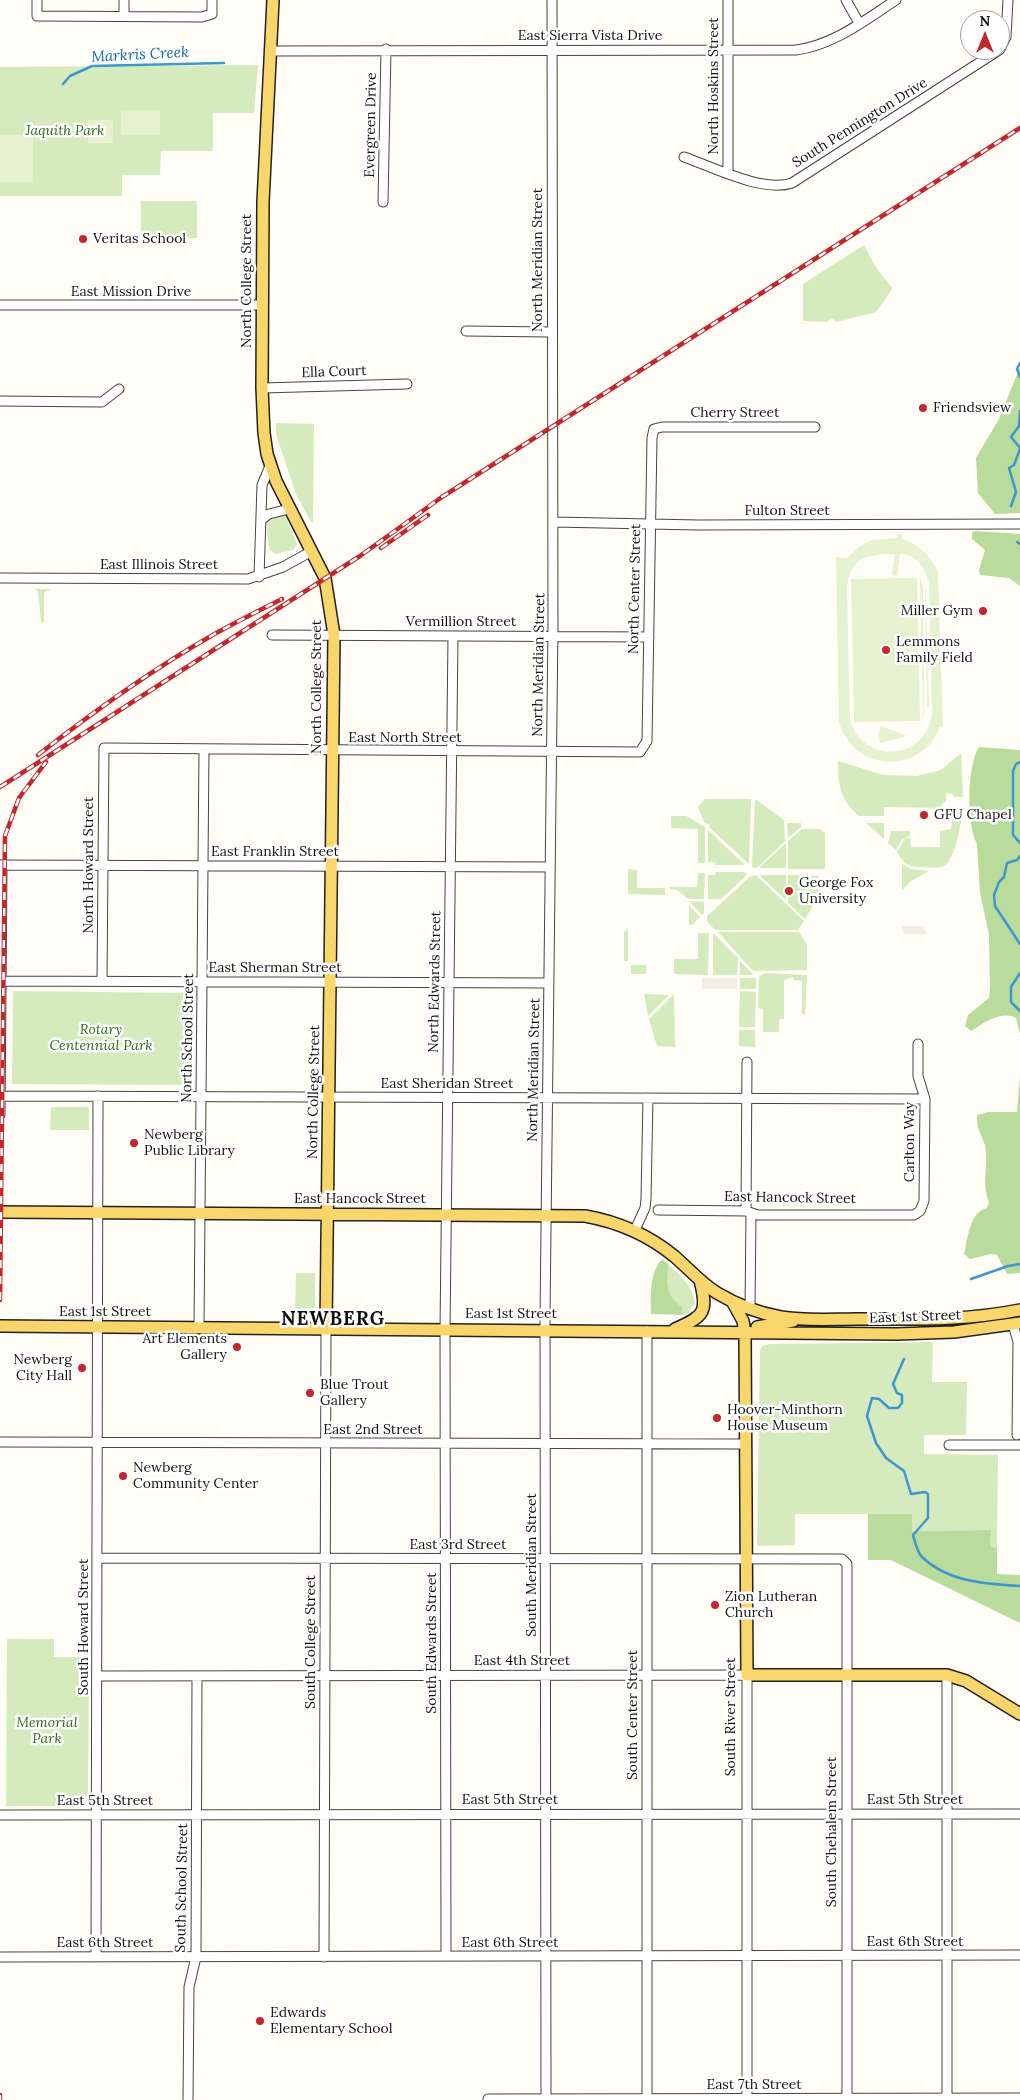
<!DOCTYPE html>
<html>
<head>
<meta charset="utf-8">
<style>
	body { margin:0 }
	#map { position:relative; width:1020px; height:2100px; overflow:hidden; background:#fffdf5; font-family:Lora,serif }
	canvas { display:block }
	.north { position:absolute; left:960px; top:10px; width:50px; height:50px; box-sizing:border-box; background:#fff; border:1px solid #a0a0a0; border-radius:50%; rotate:0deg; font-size:14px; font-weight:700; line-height:20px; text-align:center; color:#111 }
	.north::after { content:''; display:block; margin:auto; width:18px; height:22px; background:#c4262e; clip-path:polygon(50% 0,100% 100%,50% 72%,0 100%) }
</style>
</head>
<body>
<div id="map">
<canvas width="1020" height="2100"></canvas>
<div class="north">N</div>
</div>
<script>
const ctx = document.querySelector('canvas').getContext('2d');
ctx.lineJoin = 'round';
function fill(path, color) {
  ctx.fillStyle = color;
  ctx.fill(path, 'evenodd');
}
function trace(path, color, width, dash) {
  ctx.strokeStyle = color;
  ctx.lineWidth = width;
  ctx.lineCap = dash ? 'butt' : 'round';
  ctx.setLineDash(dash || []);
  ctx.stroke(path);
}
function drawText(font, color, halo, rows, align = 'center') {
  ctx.font = font + ' Lora,serif';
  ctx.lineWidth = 5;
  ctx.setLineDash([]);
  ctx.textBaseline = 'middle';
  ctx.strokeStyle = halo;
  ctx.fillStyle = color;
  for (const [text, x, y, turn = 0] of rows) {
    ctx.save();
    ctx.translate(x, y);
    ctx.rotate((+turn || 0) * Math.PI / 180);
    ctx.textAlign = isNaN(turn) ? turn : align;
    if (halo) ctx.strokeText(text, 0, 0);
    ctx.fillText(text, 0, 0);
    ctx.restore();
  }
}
fill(new Path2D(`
	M258,65L254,113H213V151H161L160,175H122V196H0V67Z
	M141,201H197V238H141Z
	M864,245L875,266L892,288L891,291L876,312L837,322L831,318L827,322L803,321V284Z
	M276,423L314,424L313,522H311L296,494L276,434Z
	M280,515L286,517L297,544L293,550L275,554L269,549C268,532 262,521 280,515Z
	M34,589H51L44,593V623L41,621L38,591Z
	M961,753L963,797H954L953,794L946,793V802L942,803V808L884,807V816H859C840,800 838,784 838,761L883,775L917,776L941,770Z
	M705,799H751L749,864L709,827L710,825L704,822L698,807Z
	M755,799L784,820L785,841L757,868L752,867Z
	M954,807H962C962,820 956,859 944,866C938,869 927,867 921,867C908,867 903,863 897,852L905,838H910L911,847H940V831L951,829Z
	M671,816H686L705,827V863H698V829L671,828Z
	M787,823H801V827L788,838Z
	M866,823H884V839Z
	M802,829H819L825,833V869H788V841Z
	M708,830L745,865H715V862H708Z
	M891,831H910V836L902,839L896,850L888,843Z
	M786,843V868H761L760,867Z
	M902,864L911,869L929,871L911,881L902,890Z
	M628,869L637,870V888H665V895L628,894Z
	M716,872H744L748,874L721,899H708V875H715Z
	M698,873H705L704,899H688L677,890L670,889V887H697Z
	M756,875L804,921L798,930H715L707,921V916L751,876Z
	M759,875H786V900Z
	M788,875L819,876V895L805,919L788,903Z
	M689,901L704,902V914L702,915Z
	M689,905L700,917L692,925H689Z
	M628,929V961H624V931Z
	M718,932H799L807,945V970L753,971Z
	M698,933H709L708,975L674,974V959H698Z
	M713,933L738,958L737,975H713Z
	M740,961L753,974L752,975H740Z
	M631,965H646V974H631Z
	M766,973L807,975L805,1014H802V981L794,980L793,977L784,980V1019H779V1032H763V1009L758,1008L759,976Z
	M740,978H756V989H740Z
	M13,991L190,993V1085L12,1084Z
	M740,991L756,992L755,1027H739Z
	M644,994L669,995L648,1016Z
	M674,994L675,1047L657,1046L649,1019Z
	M739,1030H755V1047L739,1046Z
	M51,1107H89V1130H50Z
	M668,1264C680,1275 693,1286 695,1303L687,1314L683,1315L682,1307C664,1293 668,1285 668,1264Z
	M296,1273H315V1312H295Z
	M933,1342L932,1382H967L966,1435H924V1454L998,1455L997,1548H990V1530L912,1531V1514H795V1545L757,1546L760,1351L762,1346L770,1344Z
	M7,1639H54V1657H89L88,1806H6Z`), '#d5ebbd');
fill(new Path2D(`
	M1020,367V513L995,514L978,493L976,458L999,419Z
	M975,531L1020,534V586L1009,578L980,575L979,570L985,550L972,539V532Z
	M979,747L1020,750V1034L1016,1018C1000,1010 984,1023 971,1031L965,1026L968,1015L989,998L990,987L989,935L980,892L977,844C966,823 967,766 979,747Z
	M1020,1076V1273L1007,1274L997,1255L991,1254L970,1259L964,1254C968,1239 969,1212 987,1208L989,1202C981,1184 989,1164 985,1146C982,1133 976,1131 977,1115L989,1112H1017Z
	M662,1259L668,1264C668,1285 664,1293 682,1307L683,1315L651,1314C651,1296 649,1273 662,1259Z
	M868,1514H912V1531L991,1530L990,1547L997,1548V1574L1020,1575V1623L891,1560H868Z`), '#b9dc9c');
fill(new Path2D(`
	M121,110H160V135H121Z
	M88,120H113V143H88Z
	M0,135H33V182H0Z
	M897,534L902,535V539C919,544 931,556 938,572L943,727H940C921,776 853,772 839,722L836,557L847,558L860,546L872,540L897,538ZM895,554L892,575L897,576L900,554C917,554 925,568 929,583L932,713C927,760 865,766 850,721L847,590C848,558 867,554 895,554Z
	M920,577L923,586L924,718H923Z
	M917,578L920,721L854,722L851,579Z
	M925,589H926L929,707H927Z
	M881,726L907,736L880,743L878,735Z`), '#e6f2cf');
fill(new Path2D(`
	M902,926H923L927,934H903Z
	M702,978H737V989H702Z`), '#f1ede2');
trace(new Path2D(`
	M63,84L70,76L92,66L224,63
	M1020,363L1017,369L1020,377
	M1020,411L1019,426L1011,437L1020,448
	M1011,506L1016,492L1009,468L1014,465L1020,449
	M1017,542L1020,544
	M1020,762L1016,764L1013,771V835L1020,843
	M1020,856L1017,860L1007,863L1004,877L999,882L994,895L995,906L1020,944
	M1020,973L1011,987V1002L1020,1011
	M971,1279L1008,1266L1020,1264
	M904,1359L893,1384L897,1393L902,1395V1403L898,1408H889L879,1399L872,1398L867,1416L876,1443L886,1458L904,1471L911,1494L925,1492L928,1494V1518L913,1535C915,1542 917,1552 922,1557C948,1582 986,1584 1020,1586`), '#3f96cf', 2.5);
const minor = new Path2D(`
	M37,0V16L202,17L212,14V0
	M124,0V16
	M846,0L859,23
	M1000,49L1006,37L1008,0
	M271,51L796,50C834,45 865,20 896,0
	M684,157C713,167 763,193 792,183L999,50
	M728,173V0
	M383,202L386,49
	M0,305H262
	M466,331L551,332
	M262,388L407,384
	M0,401L102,402L119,389
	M261,520L269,514L289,509
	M554,522L698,525L1020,524
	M259,577L262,485L270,466
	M0,578L248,579L283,567L312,551
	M272,635L649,637
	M0,865L550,867
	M0,981L549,983
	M102,981L104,748L640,752L647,741L652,438L654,429L662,427H815
	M0,1096L925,1099
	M0,1115L2,865
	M658,1210L746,1211L758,1215H914L920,1211L924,1201L925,1099L918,1076V1044
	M746,1211L747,1062
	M635,1230L645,1208L646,1199L648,1098
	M750,1309L751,1213
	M1013,1324L1018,1342L1017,1435
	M199,1327L204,749
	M0,1442L745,1444
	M949,1445H1020
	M98,1558L842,1559L847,1564V2100
	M947,1675V2100
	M98,1676L747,1675V2100
	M0,1815L1020,1814
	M446,1956L445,1329L453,636
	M0,1957L1020,1955
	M96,1957L98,1096
	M324,1957L326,1328
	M488,2099L1020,2098
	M188,2100L189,1987L196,1957L197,1676
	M546,2100L545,1315L553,626L552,0
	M647,2100V1331`);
const major = new Path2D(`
	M273,0L263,202L262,388L264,433L267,454L276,481L325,578L334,635L326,1328
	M0,1212L585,1216C619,1222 647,1234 674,1256C688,1268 701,1283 717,1293C737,1305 758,1313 781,1317C805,1321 832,1319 857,1319C911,1319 966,1321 1020,1310
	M732,1301L743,1321L745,1333L747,1675H947L966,1681L1020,1714
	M0,1326L897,1334L954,1332L1020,1323
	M757,1327L793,1321
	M675,1329C705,1316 708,1312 700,1280`);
trace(minor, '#444', 11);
trace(major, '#222', 14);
trace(minor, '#fff', 9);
trace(major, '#f9d66b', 11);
const rail = new Path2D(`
	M381,548L428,515
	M38,755C93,712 150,671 211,636C234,623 258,611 282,599
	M0,787L360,556L442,497L1020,128
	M0,1300L5,836L19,798L46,762
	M0,2095V2100`);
trace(rail, '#c4262e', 4.5);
trace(rail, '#fff', 2.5, [8]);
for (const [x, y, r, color] of [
	[83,239,5,"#c4262e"],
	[923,408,5,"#c4262e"],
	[983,611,5,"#c4262e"],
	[886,650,5,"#c4262e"],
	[924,815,5,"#c4262e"],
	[789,891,5,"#c4262e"],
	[134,1143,5,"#c4262e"],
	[237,1347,5,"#c4262e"],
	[82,1368,5,"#c4262e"],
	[310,1393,5,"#c4262e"],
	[717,1418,5,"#c4262e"],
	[123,1476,5,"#c4262e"],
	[715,1605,5,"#c4262e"],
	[260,2021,5,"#c4262e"]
]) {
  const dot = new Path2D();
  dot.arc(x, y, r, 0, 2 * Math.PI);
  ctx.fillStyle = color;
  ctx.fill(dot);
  trace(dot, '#fff', 2);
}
drawText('14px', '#111', '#fff', [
	["East Sierra Vista Drive",590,36],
	["North Hoskins Street",714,86,-90],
	["South Pennington Drive",860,123,-32],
	["Evergreen Drive",371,125,-89],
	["North Meridian Street",538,260,-90],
	["North College Street",247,281,-90],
	["East Mission Drive",131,292],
	["Ella Court",334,372,-2],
	["Cherry Street",735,413],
	["Fulton Street",787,511],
	["East Illinois Street",159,565],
	["North Center Street",635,589,-89],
	["Vermillion Street",461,622],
	["North Meridian Street",539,665,-89],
	["North College Street",317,687,-90],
	["East North Street",405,738],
	["East Franklin Street",275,852],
	["North Howard Street",89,865,-90],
	["East Sherman Street",275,968],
	["North Edwards Street",435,982,-89],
	["North School Street",188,1038,-89],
	["North Meridian Street",534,1070,-89],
	["East Sheridan Street",447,1084],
	["North College Street",314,1092,-89],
	["Carlton Way",910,1142,-90],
	["East Hancock Street",790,1198,1],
	["East Hancock Street",360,1199],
	["East 1st Street",105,1312],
	["East 1st Street",511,1314],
	["East 1st Street",915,1317,-2],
	["East 2nd Street",373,1430],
	["East 3rd Street",458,1545],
	["South Meridian Street",532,1565,-90],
	["South Howard Street",84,1627,-90],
	["South College Street",311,1642,-90],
	["South Edwards Street",432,1643,-90],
	["East 4th Street",522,1661],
	["South Center Street",633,1715,-90],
	["South River Street",731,1717,-90],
	["East 5th Street",510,1800],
	["East 5th Street",915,1800],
	["East 5th Street",105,1801],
	["South Chehalem Street",832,1832,-90],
	["South School Street",182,1888,-89],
	["East 6th Street",915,1942],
	["East 6th Street",105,1943],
	["East 6th Street",510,1943],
	["East 7th Street",754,2085]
]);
drawText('italic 14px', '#2f6b1f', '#fff', [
	["Jaquith Park",65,131],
	["Rotary",101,1030],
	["Centennial Park",101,1046],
	["Memorial",47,1723],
	["Park",47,1739]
]);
drawText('14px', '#111', '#fff', [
	["Veritas School",93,239],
	["Friendsview",933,408],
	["Miller Gym",973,611,"right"],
	["Lemmons",896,642],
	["Family Field",896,658],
	["GFU Chapel",934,815],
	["George Fox",799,883],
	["University",799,899],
	["Newberg",144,1135],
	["Public Library",144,1151],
	["Art Elements",227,1339,"right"],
	["Gallery",227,1355,"right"],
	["Newberg",72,1360,"right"],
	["City Hall",72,1376,"right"],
	["Blue Trout",320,1385],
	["Gallery",320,1401],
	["Hoover-Minthorn",727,1410],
	["House Museum",727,1426],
	["Newberg",133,1468],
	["Community Center",133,1484],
	["Zion Lutheran",725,1597],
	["Church",725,1613],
	["Edwards",270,2013],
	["Elementary School",270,2029]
], 'left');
drawText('italic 15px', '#1768a6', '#fff', [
	["Markris Creek",140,55,-3]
]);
ctx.letterSpacing = '1px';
drawText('bold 19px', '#111', '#fff', [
	["NEWBERG",333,1320]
]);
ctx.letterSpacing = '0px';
</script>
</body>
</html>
